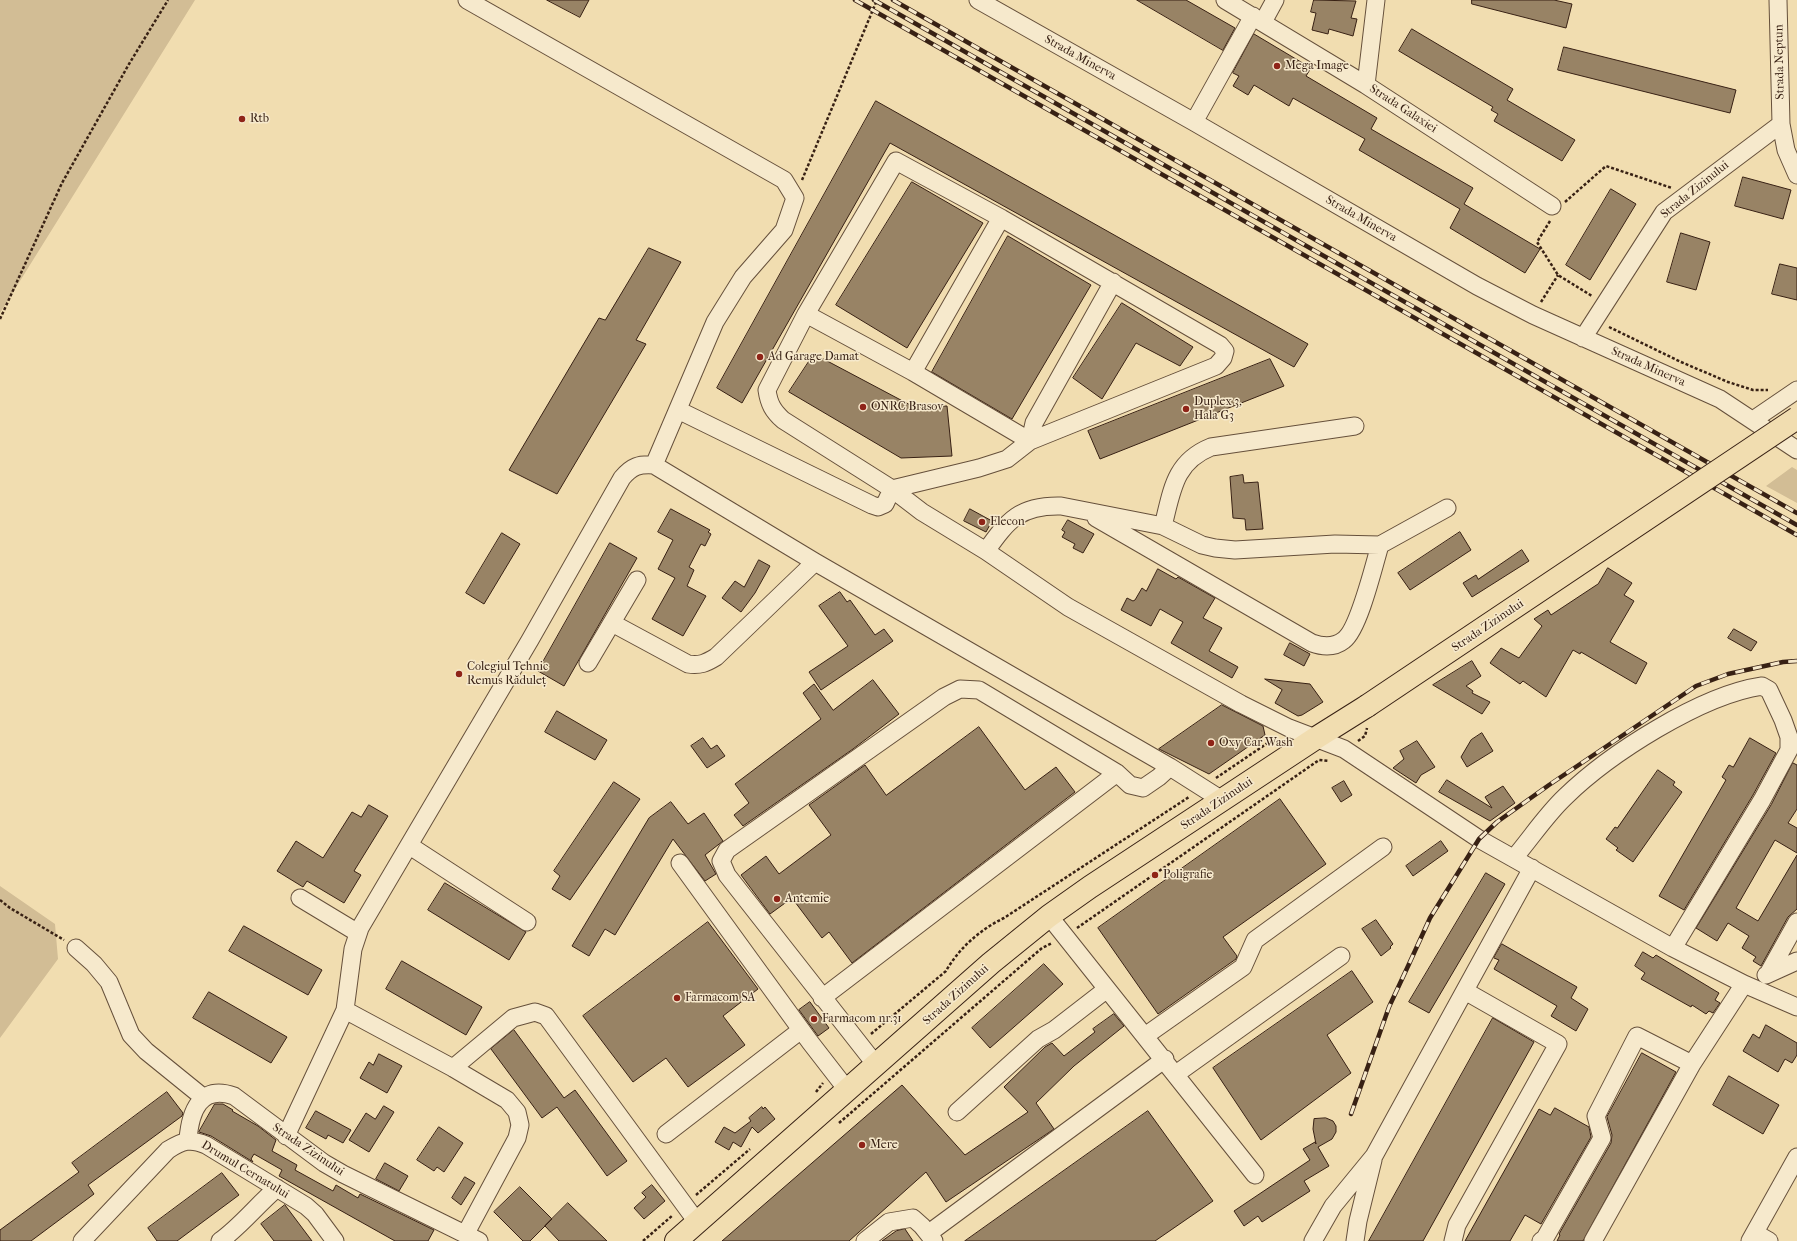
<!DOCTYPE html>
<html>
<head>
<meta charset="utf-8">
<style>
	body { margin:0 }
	canvas { display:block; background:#f1ddb0 }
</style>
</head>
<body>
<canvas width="1797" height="1241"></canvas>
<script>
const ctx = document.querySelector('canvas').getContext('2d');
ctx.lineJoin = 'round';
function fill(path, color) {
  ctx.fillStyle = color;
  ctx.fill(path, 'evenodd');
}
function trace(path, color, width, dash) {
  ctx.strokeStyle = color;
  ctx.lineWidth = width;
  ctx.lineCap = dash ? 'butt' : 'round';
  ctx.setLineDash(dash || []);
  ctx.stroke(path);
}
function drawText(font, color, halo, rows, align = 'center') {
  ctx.font = font + ' "IM FELL French Canon",serif';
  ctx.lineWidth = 3;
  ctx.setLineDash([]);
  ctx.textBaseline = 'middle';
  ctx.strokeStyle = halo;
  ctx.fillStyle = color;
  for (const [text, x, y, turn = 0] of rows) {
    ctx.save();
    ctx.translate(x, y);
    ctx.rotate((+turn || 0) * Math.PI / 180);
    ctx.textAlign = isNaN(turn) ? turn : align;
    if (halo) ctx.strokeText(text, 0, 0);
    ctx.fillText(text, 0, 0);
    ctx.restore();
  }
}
fill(new Path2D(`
	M0,0H195L0,313Z
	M1792,467L1797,470V503L1766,486Z
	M0,886L55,924L58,959L0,1038Z`), '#d2bd95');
const building = new Path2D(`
	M547,0H589L580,17Z
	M1137,0H1186L1235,28L1223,50Z
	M1314,0L1356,1L1351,18L1357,19L1353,36L1329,29L1328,34L1312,30L1316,13L1311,12Z
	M1472,0H1554L1572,4L1566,28L1472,4Z
	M1412,29L1513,89L1507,100L1575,140L1562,161L1494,121L1498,114L1491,110L1493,107L1399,51Z
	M1254,34L1311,68L1306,76L1377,118L1371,129L1473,188L1464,204L1540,249L1525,273L1450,228L1460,209L1359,150L1365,139L1293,98L1289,106L1254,85L1248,95L1233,86L1239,76L1233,73Z
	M1564,47L1736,90L1730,113L1558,70Z
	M876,101L1308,344L1294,367L890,143L742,403L717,388Z
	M1743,177L1791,190L1783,219L1735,206Z
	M912,182L983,223L907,348L836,305Z
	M1611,189L1636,204L1590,280L1566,265Z
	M1681,233L1710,242L1696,290L1667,282Z
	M1008,236L1091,285L1012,419L932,372Z
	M649,248L681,262L636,340L646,344L557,494L509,470L599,318L605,320Z
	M1780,264L1797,268V300L1772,294Z
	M1122,303L1193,347L1180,366L1136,343L1102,399L1073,378Z
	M814,354L914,407L947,406L952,456L901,458L789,392Z
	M1270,359L1284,386L1100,459L1088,431Z
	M1243,475L1244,483L1258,482L1263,529L1246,530L1245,519L1233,518L1230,477Z
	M671,509L710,530L708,532L711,534L705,546L701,544L689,567L694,570L687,586L706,596L683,636L652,619L675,578L658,569L673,540L658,532Z
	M970,509L992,521L986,532L964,521Z
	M1068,520L1094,534L1083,553L1073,548L1075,544L1062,537L1065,532L1062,530Z
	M1460,532L1471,550L1410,590L1398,573Z
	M502,533L520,544L484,604L466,593Z
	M610,543L637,558L564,686L538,671Z
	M1522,550L1529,561L1472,597L1463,583L1476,575L1478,579Z
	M759,560L770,566L755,593L741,612L722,598L735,581L744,587Z
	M1608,568L1632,583L1624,595L1634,601L1610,642L1647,663L1636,684L1581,652L1580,654L1573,650L1546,697L1523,681L1520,684L1490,663L1501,648L1519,658L1542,626L1534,619L1548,610L1551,615L1598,584Z
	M1158,569L1176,579L1178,577L1215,598L1203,618L1222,628L1209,651L1238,667L1232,678L1171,643L1183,622L1160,609L1151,626L1121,610L1127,598L1133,601L1135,600L1142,588L1146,591Z
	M840,592L847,602L850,600L875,635L884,629L893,641L821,690L809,672L848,646L819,606Z
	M1734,629L1757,642L1751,651L1728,638Z
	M1290,643L1310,654L1304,666L1284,655Z
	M1472,661L1481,676L1466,686L1473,691L1472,693L1490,702L1482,714L1433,685Z
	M1265,679L1310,684L1323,702L1302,715L1298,716L1275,703L1282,690Z
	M873,680L899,714L853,749L743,826L734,815L749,803L735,784L821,719L803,693L814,684L833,710Z
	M1222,705L1263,726L1265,735L1209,774L1159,749Z
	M557,711L607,740L595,760L545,732Z
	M979,727L1025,790L1056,767L1075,792L852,963L829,932L822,938L792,898L770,914L741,875L766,856L779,874L831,835L809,805L865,765L886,795Z
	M1482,733L1493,751L1467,767L1461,757L1471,740Z
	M703,738L711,749L717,745L725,756L707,768L691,746Z
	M1750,738L1776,753L1753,795L1684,910L1659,896L1726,780L1722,777L1729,765L1733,767Z
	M1417,741L1435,767L1421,775L1416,783L1393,768L1404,759L1400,751Z
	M1793,763L1797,765V809L1788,823L1797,828V853L1775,840L1736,908L1758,921L1797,855V909L1788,917L1761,966L1753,961L1756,957L1742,948L1749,936L1728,923L1717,941L1696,928L1771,805Z
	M1658,770L1675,782L1673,785L1682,792L1633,862L1616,850L1618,848L1606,839L1615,827L1617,828Z
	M1447,780L1492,808L1485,797L1503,786L1515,803L1490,821L1439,792Z
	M1344,781L1352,795L1341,802L1332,788Z
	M614,782L640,799L570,900L552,889L560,876L554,871Z
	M1280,799L1326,864L1223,937L1237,956L1236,959L1158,1014L1098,928Z
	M671,802L688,824L704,813L723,841L705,855L716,874L705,881L673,839L615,935L605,929L589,956L572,946L649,818Z
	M369,805L388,816L354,871L361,875L344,903L307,881L303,887L277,871L296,841L323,858L352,812L361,817Z
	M1441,841L1448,851L1413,876L1406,866Z
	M1486,873L1505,884L1429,1013L1409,1002Z
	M445,883L526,932L509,960L428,910Z
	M1376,920L1393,944L1390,947L1391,948L1381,956L1362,929Z
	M708,922L758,989L723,1016L745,1045L688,1087L666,1058L633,1082L583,1016Z
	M244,926L322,970L308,995L229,951Z
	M1502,944L1577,987L1571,998L1588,1009L1576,1031L1551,1016L1557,1006L1494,969L1499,960L1494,958Z
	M1643,952L1653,958L1656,955L1719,993L1715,1000L1720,1003L1713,1013L1709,1011L1706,1014L1692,1005L1691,1007L1641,979L1645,973L1635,966Z
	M402,961L482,1007L466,1035L386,989Z
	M1044,964L1063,984L990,1048L972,1028Z
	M1352,971L1373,1002L1327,1035L1351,1073L1261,1140L1213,1068Z
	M209,992L287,1037L271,1063L193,1018Z
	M810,1002L829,1028L818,1036L799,1010Z
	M1114,1014L1124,1026L1074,1066L1036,1103L1054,1129L946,1202L926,1172L849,1241H722L902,1085L965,1155L1028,1112L1004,1087L1045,1047L1052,1043L1064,1056L1095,1032L1093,1029Z
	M1493,1018L1534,1042L1423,1241H1369Z
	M1766,1025L1797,1043V1055L1792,1063L1785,1059L1778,1072L1743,1051L1753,1034L1759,1038Z
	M514,1030L564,1098L575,1090L627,1161L607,1176L557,1107L542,1118L491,1049Z
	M1642,1053L1676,1072L1583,1241H1557L1560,1235L1559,1234L1611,1143L1612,1135L1607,1117Z
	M379,1054L402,1066L387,1093L360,1078L369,1062L373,1065Z
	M1729,1076L1779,1105L1763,1134L1713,1105Z
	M167,1092L183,1113L182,1116L88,1185L94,1194L31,1241H0V1230L79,1172L72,1163Z
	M215,1104H223L233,1110L232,1111L258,1126L276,1140L272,1151L297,1165L295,1170L333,1191L336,1185L358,1198L360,1194L434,1230L428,1241H395L279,1176L282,1170L254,1154L251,1159L253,1162L211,1136L199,1132Z
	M384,1106L394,1112L369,1152L349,1140L366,1113L375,1119Z
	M762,1107L763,1109L765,1107L775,1119L758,1133L752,1127L741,1147L733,1142L729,1150L715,1142L724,1127L735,1133L751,1121L749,1118Z
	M1555,1108L1589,1127L1591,1137L1541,1224L1525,1215L1510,1241H1465L1539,1109L1550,1115Z
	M316,1111L351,1130L343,1143L328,1135L326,1139L306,1128Z
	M1148,1111L1213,1201L1155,1241H965Z
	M1326,1118L1333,1121L1336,1126V1132L1332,1139L1318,1147L1329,1166L1304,1181L1310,1191L1262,1222L1258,1216L1244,1226L1234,1211L1310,1160L1303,1149L1315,1142L1316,1144L1313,1129L1314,1119Z
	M439,1127L463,1143L444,1172L437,1167L434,1171L417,1160Z
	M385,1163L408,1176L399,1191L376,1179Z
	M222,1173L239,1195L177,1241H157L148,1228Z
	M465,1177L475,1183L461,1205L452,1198Z
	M652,1185L665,1201L644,1219L634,1208L646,1197L642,1193Z
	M520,1187L552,1219L530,1241H523L494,1212Z
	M568,1203L607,1241H559L545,1226Z
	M285,1205L312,1241H274L261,1224Z
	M905,1229L913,1241H882L896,1231Z`);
fill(building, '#988365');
trace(building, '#382114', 1);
const minor = new Path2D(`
	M467,0L784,180L795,198L784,230L743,277L715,322L654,465L815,562L1170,767L1222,800
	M978,0L1194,122L1477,286L1533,315L1720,399L1797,450
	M1225,0L1366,85L1552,206
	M1778,0L1781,124L1786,150L1797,175
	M1263,22L1275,0
	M1366,85L1376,0
	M1194,122L1253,16
	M806,314L896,161L1001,218L1220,345L1225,351L1223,358L1216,366L1030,441L1007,459L979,468L892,489
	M1583,338L1664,212L1781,124
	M913,372L1001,218
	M678,410L872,505L878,507L885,504L892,489
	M1753,420L1797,390
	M1030,441L913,372L806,314L767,390C769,404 773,411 783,420L892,489L922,512L986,551L1068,607L1241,704L1289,728L1344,749L1479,839L1673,948L1744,984L1692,1064L1593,1241
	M1030,441L1034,423L1113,282
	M1096,518L1312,643C1323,647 1334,648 1344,640C1359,629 1374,565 1380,545
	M1163,526C1172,491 1174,462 1211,447L1355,426
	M986,551C1008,520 1020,505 1061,506L1163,526L1202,545L1215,548L1235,550L1335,544L1380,545L1447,508
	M612,623L688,664C700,666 706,663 716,657L815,562
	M588,663L637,580
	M410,846L527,922
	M1514,858C1531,838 1546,815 1565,797C1609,754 1701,695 1762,686L1769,690L1783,720L1789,737V750L1762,800L1673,948
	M680,863L810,1042L848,1091
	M300,898L358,933
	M1049,916L1255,1175
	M76,948L94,964L109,982L131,1035L146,1051L204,1098
	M1768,974L1797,922
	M1766,975L1797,961
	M1744,984L1797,1007
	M822,998L1117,773
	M345,1010L353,949L360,928L530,640L622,478C632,466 639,464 654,465
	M1145,1036L1243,967L1255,940L1383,847
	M876,1065L727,875L721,861L727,850L944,697L960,689L979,690L1117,773L1130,785L1143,788L1159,777L1170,767
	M453,1068L513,1018L535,1012L546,1016L697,1222
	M1176,1074L1341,956
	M957,1112L1038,1039L1054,1030L1107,989
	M666,1134L801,1030
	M286,1136L345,1010L453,1068L507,1100L517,1112L520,1125L517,1138L466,1233
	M188,1140C190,1112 200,1084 234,1096L324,1163L343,1174L479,1241
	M929,1233L1165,1059
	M1755,1233L1769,1241
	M82,1241L168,1150C182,1141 190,1138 206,1145L306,1206L315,1214L335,1241
	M220,1241C241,1226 257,1205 277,1188
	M865,1241L889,1222L913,1218L922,1226L934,1241
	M1313,1241L1333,1206L1374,1156L1532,868
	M1355,1241L1358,1221L1373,1160
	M1453,1241L1457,1225L1558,1044L1465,991
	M1541,1241L1545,1238L1602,1138L1596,1116L1637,1036L1692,1064
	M1750,1241L1797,1157`);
const major = new Path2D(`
	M676,1241L991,963L1049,916L1090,887L1316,738L1367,706`);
trace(minor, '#66503b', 19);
trace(major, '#382114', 24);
trace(new Path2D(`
	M802,180L877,0
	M1565,202L1606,166L1672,188
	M1550,221L1537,242L1558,275L1592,296
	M1541,302L1558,275
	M0,319L62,183L129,64L168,0
	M1609,327L1681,362L1728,382L1753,390H1768
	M1358,741L1365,736L1367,728
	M1216,778L1275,738
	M0,900L10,908L64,940
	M1077,928L1319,760L1329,761
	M871,1034L946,971C959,948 981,929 1004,918L1189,797
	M816,1092L823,1083
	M839,1123L1042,948L1052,943
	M696,1195L750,1149
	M643,1241L673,1215`), '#382114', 2.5, [3, 2]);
trace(minor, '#f6e9cc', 17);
trace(major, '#f1ddb0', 22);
const rail = new Path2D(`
	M855,0L1797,535
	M874,0L1797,525
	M893,0L1797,513
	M1351,1114L1389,1007L1409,964L1430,918L1479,839L1497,822L1549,785L1696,686L1728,674L1783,662L1797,661`);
trace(rail, '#382114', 4.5);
trace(rail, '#f6e9cc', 3, [9]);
const majorBridge = new Path2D(`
	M1367,706L1797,418`);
trace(majorBridge, '#382114', 24, []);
trace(majorBridge, '#f1ddb0', 22);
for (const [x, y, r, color] of [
	[1277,66,4,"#8f2418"],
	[242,119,4,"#8f2418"],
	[760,357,4,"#8f2418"],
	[863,407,4,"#8f2418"],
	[1186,409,4,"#8f2418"],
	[982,522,4,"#8f2418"],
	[459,674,4,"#8f2418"],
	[1211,743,4,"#8f2418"],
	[1155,875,4,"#8f2418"],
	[777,899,4,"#8f2418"],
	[677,998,4,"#8f2418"],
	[814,1019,4,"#8f2418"],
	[862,1145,4,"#8f2418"]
]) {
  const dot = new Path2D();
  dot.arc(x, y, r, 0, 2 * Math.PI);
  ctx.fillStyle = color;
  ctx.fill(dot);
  trace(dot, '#f6e9cc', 1.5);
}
drawText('12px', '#382114', '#f6e9cc', [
	["Strada Minerva",1080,58,29],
	["Strada Neptun",1780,62,-91],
	["Strada Galaxiei",1403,109,33],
	["Strada Zizinului",1695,190,-39],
	["Strada Minerva",1361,219,30],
	["Strada Minerva",1648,367,24],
	["Strada Zizinului",1488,626,-34],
	["Strada Zizinului",1217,804,-34],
	["Strada Zizinului",956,995,-42],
	["Strada Zizinului",308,1150,34],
	["Drumul Cernatului",245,1170,31]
]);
drawText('12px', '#382114', '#f6e9cc', [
	["Mega Image",1285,66],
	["Rtb",250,119],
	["Ad Garage Damat",768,357],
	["Duplex 3,",1194,402],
	["Hala G3",1194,416],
	["ONRC Brasov",871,407],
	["Elecon",990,522],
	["Colegiul Tehnic",467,667],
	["Remus Răduleț",467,681],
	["Oxy Car Wash",1219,743],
	["Poligrafie",1163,875],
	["Antemie",785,899],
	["Farmacom SA",685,998],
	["Farmacom nr.31",822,1019],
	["Mere",870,1145]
], 'left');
</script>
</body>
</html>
